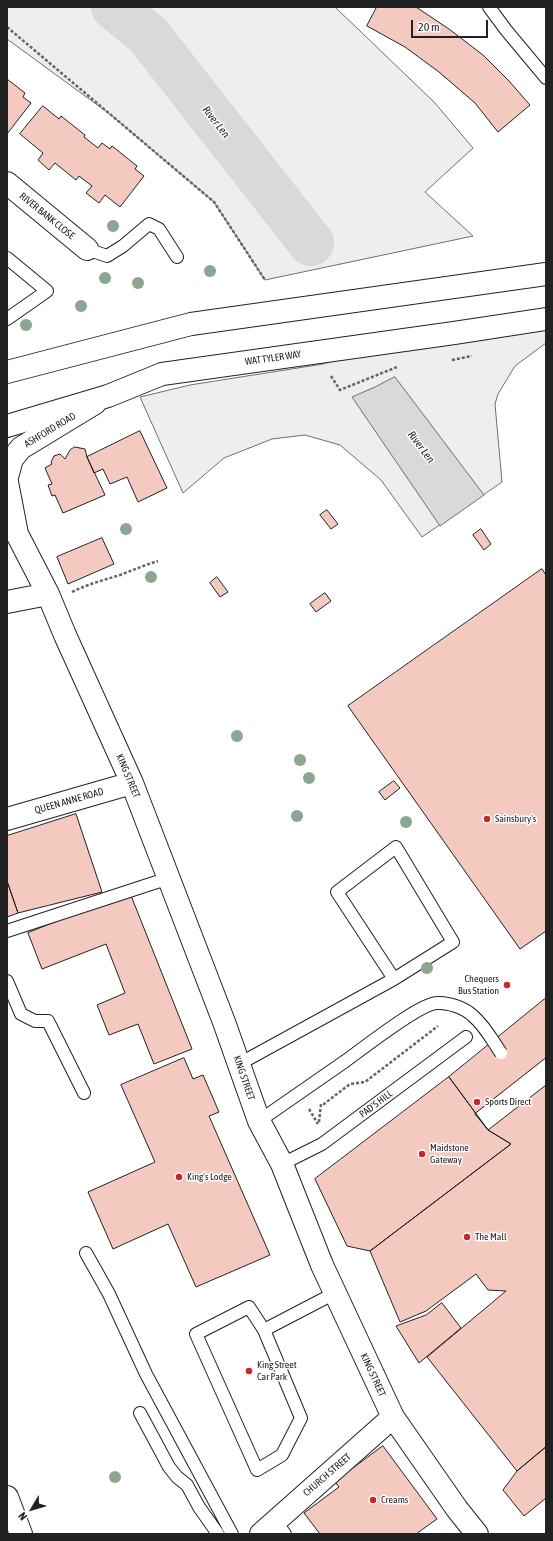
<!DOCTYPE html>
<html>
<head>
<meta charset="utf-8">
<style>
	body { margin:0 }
	#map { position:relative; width:553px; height:1541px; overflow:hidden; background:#fff; font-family:"Asap Condensed",sans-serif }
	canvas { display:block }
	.frame { position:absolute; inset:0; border:8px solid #222; pointer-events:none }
	.north { position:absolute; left:12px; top:1489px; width:40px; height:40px; -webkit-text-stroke:3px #fff; paint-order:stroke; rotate:232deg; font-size:11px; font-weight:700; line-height:16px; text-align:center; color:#222 }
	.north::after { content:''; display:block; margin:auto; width:14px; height:18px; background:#222; clip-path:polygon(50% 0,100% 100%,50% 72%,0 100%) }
	.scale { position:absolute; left:411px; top:20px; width:77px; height:18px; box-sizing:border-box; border:2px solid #222; border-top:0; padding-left:5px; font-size:12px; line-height:14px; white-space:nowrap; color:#222; -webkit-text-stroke:3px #fff; paint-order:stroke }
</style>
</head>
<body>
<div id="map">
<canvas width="553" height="1541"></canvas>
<div class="frame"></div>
<div class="north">N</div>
<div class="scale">20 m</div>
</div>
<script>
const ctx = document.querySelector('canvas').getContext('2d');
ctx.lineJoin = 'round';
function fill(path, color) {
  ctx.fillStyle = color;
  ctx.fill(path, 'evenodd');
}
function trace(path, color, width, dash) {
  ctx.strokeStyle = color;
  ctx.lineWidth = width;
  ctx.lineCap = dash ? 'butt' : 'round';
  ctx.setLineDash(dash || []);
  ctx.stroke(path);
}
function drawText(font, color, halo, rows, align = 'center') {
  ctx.font = font + ' "Asap Condensed",sans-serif';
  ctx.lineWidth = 3;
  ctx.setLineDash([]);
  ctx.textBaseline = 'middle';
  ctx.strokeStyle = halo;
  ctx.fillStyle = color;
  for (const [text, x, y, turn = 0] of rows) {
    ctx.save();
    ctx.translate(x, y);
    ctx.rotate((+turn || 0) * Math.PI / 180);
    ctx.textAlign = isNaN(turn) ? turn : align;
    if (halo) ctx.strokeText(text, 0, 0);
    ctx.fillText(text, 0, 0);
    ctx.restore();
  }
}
const green = new Path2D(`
	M7,7H335L434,102L473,148L425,192L473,236L265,280L214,202L111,115L7,39Z
	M546,326V343L515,366L498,394L495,404L502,482L422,537L381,480L340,445L305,435L272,439L224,458L183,493L140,397L190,385L323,364L336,360Z`);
fill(green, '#eee');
trace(green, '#6f6f6f', 1);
const water = new Path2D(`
	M395,377L484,495L440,526L352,397L375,387Z`);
fill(water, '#d9d9d9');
trace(water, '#6f6f6f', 1);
trace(new Path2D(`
	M114,7L148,35L311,243`), '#d9d9d9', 46);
const building = new Path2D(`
	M377,7H416L449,29L483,55L509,81L530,105L498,132L475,103L439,72L405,47L367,26Z
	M7,79L25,93L23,97L31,103L7,134Z
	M43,106L59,119L61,116L85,135L84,137L98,148L102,143L110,149L112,146L137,166L135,169L144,176L120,207L105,195L99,203L86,193L92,186L79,176L76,180L55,163L49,170L38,160L43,153L20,134Z
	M140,431L167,488L138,502L127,477L110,484L103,469L94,473L87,457Z
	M75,447L85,449L87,457L105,495L63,513L55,495L52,496L48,485L52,484L45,468L52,464L51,462L54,456L60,454L65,459L70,450Z
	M327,510L338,524L331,529L320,515Z
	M481,529L491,544L484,550L473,535Z
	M102,538L114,564L68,584L57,557Z
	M542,569L546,575V931L520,949L348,706Z
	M217,577L228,592L220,597L210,583Z
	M325,593L331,601L316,612L310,604Z
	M394,781L400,788L385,800L379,792Z
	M76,814L102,892L18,913L7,881V836Z
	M7,881L18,913L7,917Z
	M130,893L192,1049L154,1064L138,1024L109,1035L97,1005L125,993L106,944L42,969L28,933Z
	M546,998V1447L517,1471L427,1357L506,1291L488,1290L476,1274L426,1311L400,1322L370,1251L511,1144L488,1130L449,1077Z
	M184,1058L193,1079L203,1075L219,1112L209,1116L270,1255L196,1287L168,1224L113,1249L88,1192L155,1162L121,1085Z
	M546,1058V1085L488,1130L475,1114Z
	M449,1077L488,1130L511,1144L370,1251L347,1246L315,1179Z
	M442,1303L461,1328L419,1363L396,1326L426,1315Z
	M383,1446L437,1519L416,1534H320L304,1513L339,1487L335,1482Z
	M546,1447V1498L524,1516L503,1490L517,1471Z`);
fill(building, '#f3c9c0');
trace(building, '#222', 1);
const service = new Path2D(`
	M489,7L506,30L546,78
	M87,249L107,256L123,246L149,224L159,229L177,257
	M7,258L47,291L7,319
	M7,931L169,878
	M7,981L21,1014L35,1021H48L84,1093
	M239,1064L394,979L453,942L396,847L337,892L394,979
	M259,1121L344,1062
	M282,1164L322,1144L466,1037
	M86,1253L109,1294L146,1374L232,1534
	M249,1307L264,1330L301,1418L282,1455L257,1470L196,1334Z
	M264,1330L335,1293
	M140,1413L169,1467L177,1477L187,1485L199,1507L218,1534
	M275,1521L285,1534`);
const minor = new Path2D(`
	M7,183L87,249
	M7,477L12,459L21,448L95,403
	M7,482L17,534L48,594L65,635L132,783L224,1022L259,1121L282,1164L322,1265L393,1417L457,1509L477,1534
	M7,602L48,594
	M7,819L132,783
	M7,1497L21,1534
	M261,1534L393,1417`);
const trunk = new Path2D(`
	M7,372L191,324L546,274
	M7,426L108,396L162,374L454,333L546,319`);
trace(service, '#222', 14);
trace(minor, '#222', 24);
trace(trunk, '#222', 24);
trace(new Path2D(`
	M7,27L214,202L265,280
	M452,360L472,356
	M331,376L340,390L397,367
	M72,592C88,584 104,580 120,575C133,570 145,565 158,561
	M309,1109L318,1124
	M319,1122L321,1104H324L350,1084L365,1082L438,1026`), '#646464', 2.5, [3, 2]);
trace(service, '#fff', 12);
trace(minor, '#fff', 22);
trace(trunk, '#fff', 22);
const serviceBridge = new Path2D(`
	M344,1062C361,1050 420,1003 437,1003C448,1002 465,1008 473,1016C485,1026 492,1040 501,1053`);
trace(serviceBridge, '#222', 14, []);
trace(serviceBridge, '#fff', 12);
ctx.fillStyle = '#8da692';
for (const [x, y] of [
	[113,226],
	[210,271],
	[105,278],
	[138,283],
	[81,306],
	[26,325],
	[126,529],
	[151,577],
	[237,736],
	[300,760],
	[309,778],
	[297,816],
	[406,822],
	[427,968],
	[115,1477]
]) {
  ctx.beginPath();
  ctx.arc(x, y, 6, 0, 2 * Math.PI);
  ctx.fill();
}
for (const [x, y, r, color] of [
	[487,819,4,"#c62828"],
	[507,985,4,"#c62828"],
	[477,1102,4,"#c62828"],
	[422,1154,4,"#c62828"],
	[179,1177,4,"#c62828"],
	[467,1237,4,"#c62828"],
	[249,1371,4,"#c62828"],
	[373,1500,4,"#c62828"]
]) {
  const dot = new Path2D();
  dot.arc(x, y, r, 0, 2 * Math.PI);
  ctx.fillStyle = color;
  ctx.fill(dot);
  trace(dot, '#fff', 1.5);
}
drawText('10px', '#222', '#fff', [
	["RIVER BANK CLOSE",47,216,39],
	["WAT TYLER WAY",273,358,-8],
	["ASHFORD ROAD",50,430,-31],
	["KING STREET",128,776,67],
	["QUEEN ANNE ROAD",69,801,-16],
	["KING STREET",244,1078,71],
	["PAD'S HILL",376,1104,-37],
	["KING STREET",373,1375,65],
	["CHURCH STREET",327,1475,-41]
]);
drawText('10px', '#222', '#fff', [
	["Sainsbury's",495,819],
	["Chequers",499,979,"right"],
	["Bus Station",499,991,"right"],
	["Sports Direct",485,1102],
	["Maidstone",430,1148],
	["Gateway",430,1160],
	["King's Lodge",187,1177],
	["The Mall",475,1237],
	["King Street",257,1365],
	["Car Park",257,1377],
	["Creams",381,1500]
], 'left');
drawText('italic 11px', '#222', '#fff', [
	["River Len",216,122,52],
	["River Len",421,447,53]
]);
</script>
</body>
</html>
